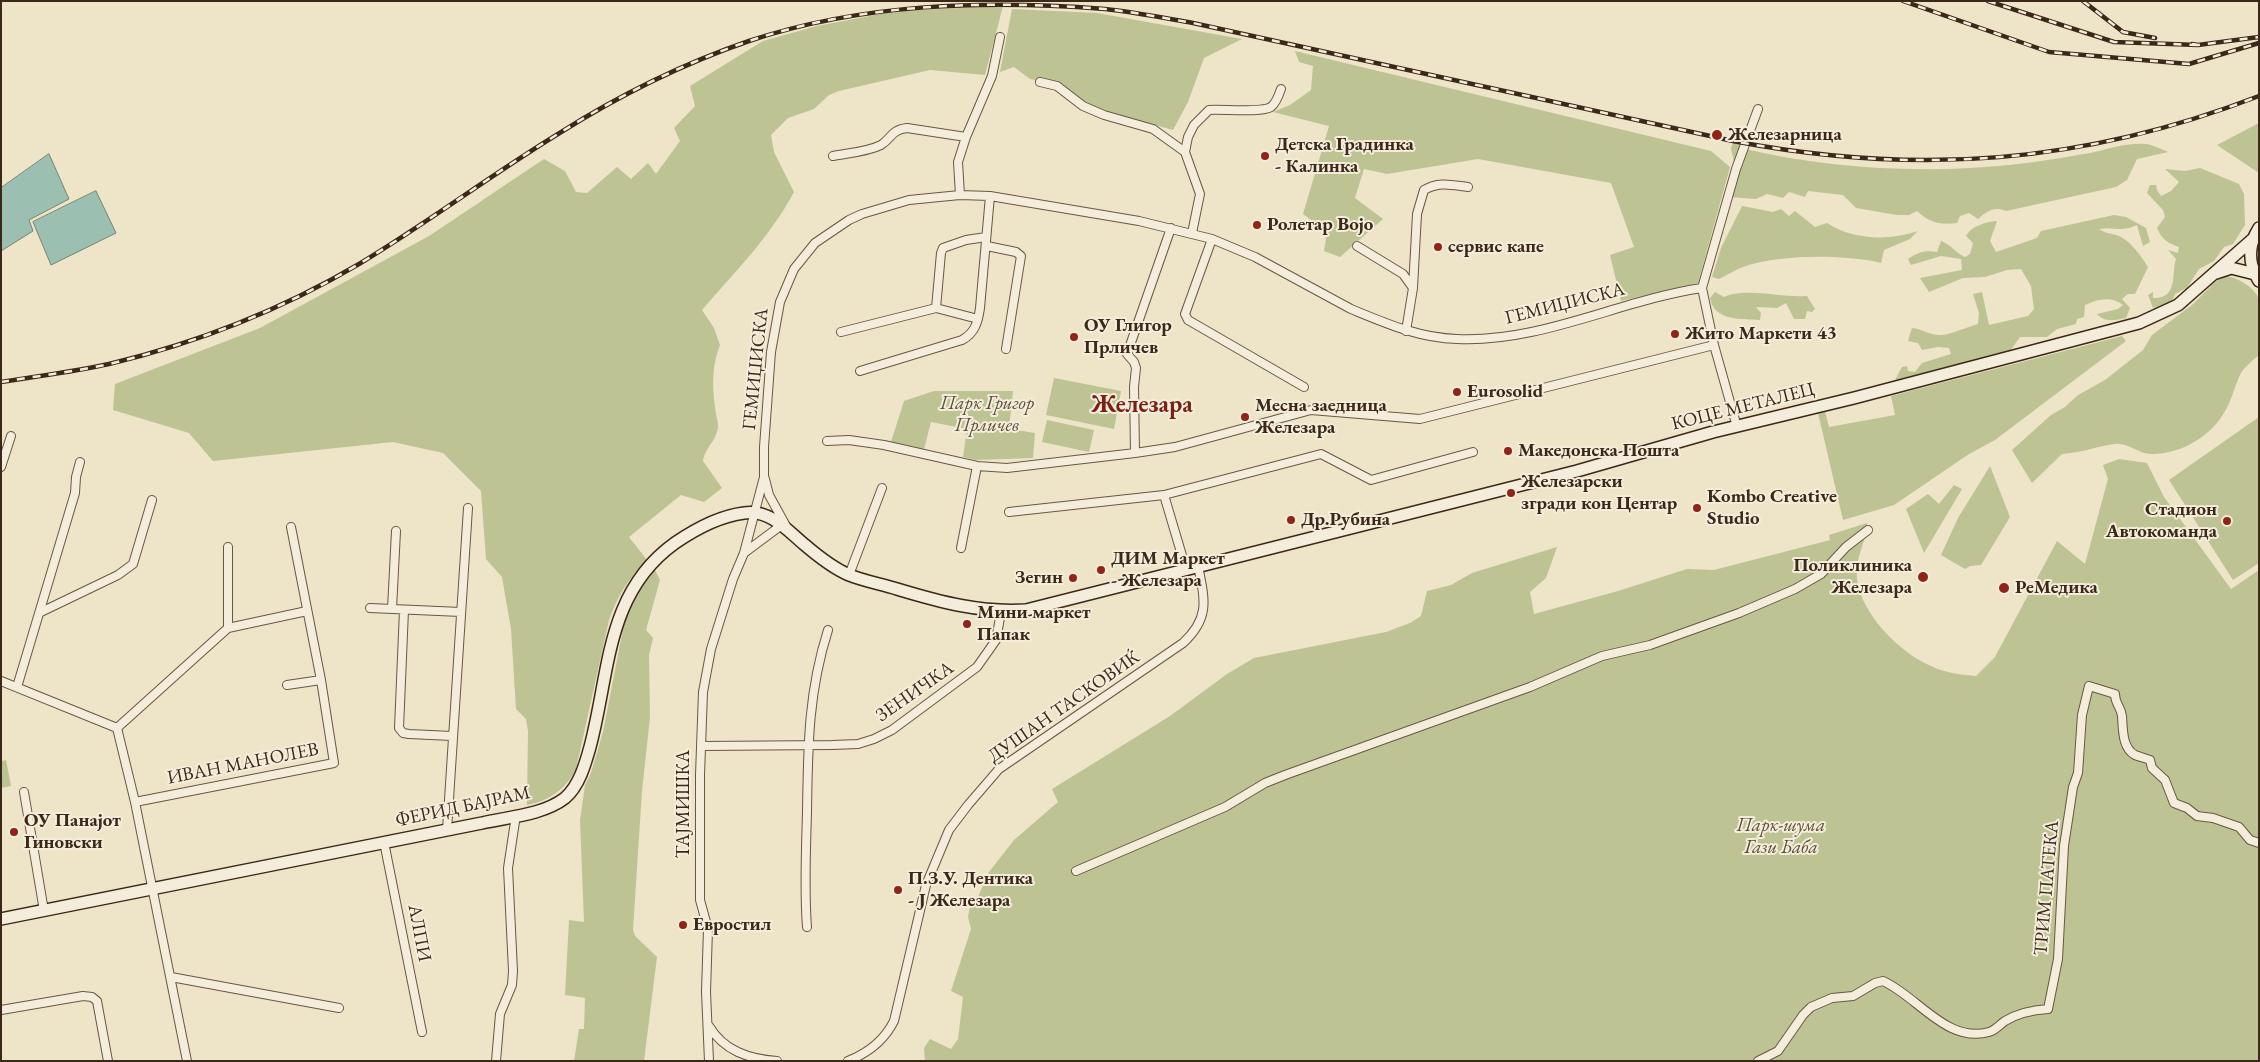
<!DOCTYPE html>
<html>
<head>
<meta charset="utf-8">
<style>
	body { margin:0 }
	#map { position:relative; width:2260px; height:1062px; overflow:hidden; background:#eee4c8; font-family:"EB Garamond",serif }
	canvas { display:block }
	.frame { position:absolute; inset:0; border:2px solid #3b2818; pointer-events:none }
</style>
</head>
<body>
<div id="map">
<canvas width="2260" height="1062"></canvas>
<div class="frame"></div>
</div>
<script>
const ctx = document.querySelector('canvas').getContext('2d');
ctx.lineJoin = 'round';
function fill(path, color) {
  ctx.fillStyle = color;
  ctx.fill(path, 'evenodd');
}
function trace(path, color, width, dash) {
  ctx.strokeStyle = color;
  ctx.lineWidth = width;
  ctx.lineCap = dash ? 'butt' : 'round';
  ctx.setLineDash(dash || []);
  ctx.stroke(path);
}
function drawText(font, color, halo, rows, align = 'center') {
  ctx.font = font + ' "EB Garamond",serif';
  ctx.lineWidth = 4;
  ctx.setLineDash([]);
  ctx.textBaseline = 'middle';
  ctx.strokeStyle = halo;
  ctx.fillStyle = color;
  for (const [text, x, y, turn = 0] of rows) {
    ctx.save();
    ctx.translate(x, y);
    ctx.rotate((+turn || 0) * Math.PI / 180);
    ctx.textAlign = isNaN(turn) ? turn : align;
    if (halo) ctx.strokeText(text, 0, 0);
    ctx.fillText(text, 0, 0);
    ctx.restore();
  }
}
fill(new Path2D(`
	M1003,6L985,75L930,70L839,91L829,95L814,109L788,118L771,135L774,152L794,192C770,237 735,272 702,310L714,328L720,345C712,365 712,385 715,407C715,413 718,419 718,426C717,441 705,447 703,461L722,488L704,502L681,495L629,537L647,560C629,577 617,597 609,620L576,769C566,789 549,801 527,805L528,731L526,719L516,709L511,629L502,577L486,559L481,491L443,453L393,442L213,461L189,433L113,410L115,384L260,328L429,236L544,159L565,171L576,192L587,193L617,167L631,179L648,163L656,174L680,141L674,128L695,106L690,86L763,41L817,26L896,11Z
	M1012,9L1097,13L1242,39L1204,58L1188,102L1173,130L1111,113L1088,105L1063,85L1030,79L1014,67L1000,72Z
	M1295,51L1711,151L1730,167L1698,283L1621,301L1610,255L1634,247L1611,183L1478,159L1387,174L1364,169L1355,198L1383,219L1340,257L1324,251L1327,232L1303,214L1329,126L1273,112L1290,105L1311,90L1313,66L1299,62Z
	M2259,123V173L2217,145Z
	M1733,141L1742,143L1741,148C1815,166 1895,172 1970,168C2011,166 2051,160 2090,153C2108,149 2128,142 2146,144C2153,145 2161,149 2168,152L2137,159L2127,180L2116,187L2006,211C1994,206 1987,211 1978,219L1969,213L1960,216L1957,223C1940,225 1930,223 1917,211L1909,215H1897L1856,208L1843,195L1808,191L1805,197L1789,192L1783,198L1767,194L1756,199L1728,197L1736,169L1731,149Z
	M2200,168L2239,184L2244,194L2245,225L2233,244L2224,247L2214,261L2199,269L2187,288L2175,294L2171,304L2153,308L2148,295L2153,292V298C2179,299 2171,273 2176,259L2168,250L2178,253L2179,247C2168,243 2162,240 2157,228L2165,217L2163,210L2147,193L2150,185H2156L2157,190L2161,196L2171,191L2179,182L2165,169L2185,171Z
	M1742,206L1773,212L1781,209L1789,216L1795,211L1815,227L1827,223C1853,240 1889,241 1918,231L1910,239L1884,250L1881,263C1847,254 1777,254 1743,267C1735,270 1727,275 1719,279L1712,277L1721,248Z
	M2114,215L2126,217L2146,228L2150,242L2143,246L2137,225C2119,233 2116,226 2099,229C2105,234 2114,233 2121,237C2133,244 2141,256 2148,267L2135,294H2128L2122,299L2130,308L2126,318C2115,320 2105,323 2097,314L2118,309L2123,305C2111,296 2099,299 2085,305L2084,317L2077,319L2076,324L2057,329L2047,337H2020L2010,351L1903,381L1895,380L1902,367L1907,366L1908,371L1915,372L1922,363L1951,354L1949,348L1938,347L1922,350L1918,343L1908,341L1912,328C1922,329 1930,335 1939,335C1948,336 1967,327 1978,324L1979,313L1973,294L1982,292L1989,325L2028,316L2034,309L2031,286L2021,269L2007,270L1985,277L1963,278L1929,292L1920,278L1962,270L1961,259L1941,256L1911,265L1908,259C1918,252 1925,250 1937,252L1941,241C1951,244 1955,253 1965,257L1970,254L1973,243L1966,236C1971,226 1986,222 1997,221L1990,241L1996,252L2037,238L2041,231Z
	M2226,276C2238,278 2255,287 2259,300C2260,312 2259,341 2259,355C2252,361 2242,369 2239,377C2233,391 2231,403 2222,416C2208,438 2178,455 2151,454C2139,454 2127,442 2115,444C2097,446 2081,453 2062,454L2032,483L2012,450L2051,415L2065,407L2078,395L2105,380L2143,350L2152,335L2192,305L2216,281Z
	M1715,292L1724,297C1745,287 1782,298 1807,296L1815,309L1812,312L1807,311L1805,319H1794L1786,303L1777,308L1756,307L1761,313L1760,320C1741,319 1714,321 1710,298Z
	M2122,336L2126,341L1995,440L1969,454L1894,505L1843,520L1818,413L1825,411L1829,427L1895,415L1891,396Z
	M1054,378L1121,391L1114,429L1046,415Z
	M934,391H1013L1009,429L1035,433L1033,458L975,460L963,457L967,429L931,422L924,449L891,442L904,401Z
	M2259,417V563L2233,580L2169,480Z
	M1047,420L1094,430L1089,452L1042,442Z
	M2119,459L2147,463L2164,497L2231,589L2259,570V1061H925L924,1048L930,1039L951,1049L958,1039L963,997L951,991L971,929L968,917L970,906L977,899L989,872L1014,840L1058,802L1052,789L1170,716L1227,674L1254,658L1386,632L1410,623L1421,616L1427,591L1451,585L1472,573L1557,547L1546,578L1530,592L1534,614L1618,591L1687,569L1714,570L1830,540L1829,535L1867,523L1868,527C1864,544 1855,559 1857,579C1861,614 1900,653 1931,666C1946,673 1961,675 1976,676L1995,657L2057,541L2085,564L2108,479L2103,465Z
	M1990,466L2010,517L1981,565L1970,566L1965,569L1941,555L1958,518Z
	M1954,485L1962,489L1924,553L1906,509L1928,494L1939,504Z
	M655,570L660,580L646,630L653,638L649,655L650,717L642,791L633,930L635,936L657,957L644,1061H574L579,1029H584L585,998L565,995L569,920L584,922L580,820L585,785L591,773L603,732L624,624L639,591Z
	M6,760L11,786L1,788V761Z`), '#bdc393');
const water = new Path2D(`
	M49,154L69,199L29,220L33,231L1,251V188Z
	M96,191L116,233L51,265L33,222Z`);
fill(water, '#9bbfb0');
trace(water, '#758373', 1);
const street = new Path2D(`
	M1040,82L1057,86L1083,106L1104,115L1153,129L1185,152
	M833,156C848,153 867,152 881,145C892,138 891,130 907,128L966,137
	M960,195L958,162L966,137L992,76L1000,37
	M1192,233L1200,194L1185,152L1188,137L1194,125L1209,110C1223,109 1261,113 1271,107C1276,103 1279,95 1281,89
	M1212,239L1185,314L1188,320L1304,387
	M987,246L1016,252L1021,256L1006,349
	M1357,246L1403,274L1413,288L1406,331
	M1413,288L1417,214L1424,190C1439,181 1452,185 1468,187
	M936,308L941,253L943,248L966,240L986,237
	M841,332L936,308L978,319
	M860,371L962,340C975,333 978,322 980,308L990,196
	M1737,427L1714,345L1702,288L1736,169L1758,109
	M827,441L849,440L884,445L977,466L1007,468L1135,453L1175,447L1311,410L1420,419L1714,345
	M1135,453L1134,387L1136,368L1134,362L1127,354L1171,228
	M1,467L11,436
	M765,479L769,495L786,526
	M1164,495L1186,569
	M1009,512L1164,495L1321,454L1371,480L1473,452
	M961,548L977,466
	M744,553L783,524
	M849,575L882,488
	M370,608L461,612
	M392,609L396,531
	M404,610L399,728L403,733L409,734L452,736
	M41,612L118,575L133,564L152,500
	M228,628L307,611
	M1,681L117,728
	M287,685L321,680
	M17,687L75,493L76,477L80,462
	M117,728L135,802L187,1061
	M117,728L228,628V547
	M701,746L832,745L858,744L874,739L892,730L977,667L996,640L1001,612
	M24,792L44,911
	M135,802L334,763L321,680L291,527
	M447,830L468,508
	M384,842L422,1032
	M1076,871L1225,807L1265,783L1285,775L1530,687L1602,656L1650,645L1739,613L1795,589L1821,574L1846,547L1868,530
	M807,927C804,889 806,851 807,812C808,747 808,693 828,630
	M171,977L339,1008
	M1,1010L83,996L92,997L97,1001L108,1061
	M709,1026C724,1051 749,1059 777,1061
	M496,1061L500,1014L512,985L513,971L508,868L516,815
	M709,1061L706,992L708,929L700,900V775L703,692L711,649L733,579L744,553L764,477V447L771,352L780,302L794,269L815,243L849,220L862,214L909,200L960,195L990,196L1139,221L1212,239L1255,257L1351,309C1385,323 1419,338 1457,339C1541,343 1620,300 1702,288
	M848,1061C868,1053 884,1041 894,1021L926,885L949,830L968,805L999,769L1183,643C1210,618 1205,600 1198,566
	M1758,1061L1778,1051L1803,1015L1811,1007L1832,998L1853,996L1875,983L1883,981C1917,996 1947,1044 1989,1032C1996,1030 1999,1025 2005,1021C2018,1013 2033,1010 2048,1009L2058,959L2064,846L2073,787L2078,773L2082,715L2089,686L2115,694C2115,704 2121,707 2122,716C2123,729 2122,748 2135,755C2140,757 2145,758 2150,760L2152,768L2165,780L2174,803L2187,808L2197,816L2213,818L2239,827L2250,840L2259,843`);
const secondary = new Path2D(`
	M2259,228C2248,245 2248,264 2259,281
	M2216,273L2231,268L2255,274
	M1,919L482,823C508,817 543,815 565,798C579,786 585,765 590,747C610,673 605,593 675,543C694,530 720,516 744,513C770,509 788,531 805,545C819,557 833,568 849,575C864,581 881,584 897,589C940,602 981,613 1026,610L1577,471L1713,432L1854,398L2139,323L2178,305L2253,239`);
trace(street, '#685744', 10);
trace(secondary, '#3b2818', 14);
trace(street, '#f4eddb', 8);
trace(secondary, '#f4eddb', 11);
const rail = new Path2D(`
	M1903,1L2049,52L2189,64L2259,43
	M1988,1L2114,42L2198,45
	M2083,1L2123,32L2155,38
	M2192,44L2198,45L2259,37
	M1,382C37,376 73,372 109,364C197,343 281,310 359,264C427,223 491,175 558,134C618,96 682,64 749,41C863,3 985,0 1105,9C1134,12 1164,18 1193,23L1733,141C1917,176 2083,164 2259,96`);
trace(rail, '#3b2818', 4.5);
trace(rail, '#f4eddb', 2.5, [8]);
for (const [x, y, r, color] of [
	[1717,135,6,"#8f2418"],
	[1265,156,5,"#8f2418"],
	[1257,225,5,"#8f2418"],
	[1438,247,5,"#8f2418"],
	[1675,334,5,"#8f2418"],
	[1074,337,5,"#8f2418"],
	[1457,392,5,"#8f2418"],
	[1245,417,5,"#8f2418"],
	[1508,451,5,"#8f2418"],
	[1511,493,5,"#8f2418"],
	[1697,508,5,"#8f2418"],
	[1291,520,5,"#8f2418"],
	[2227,521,5,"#8f2418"],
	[1101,570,5,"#8f2418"],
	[1923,577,6,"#8f2418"],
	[1073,578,5,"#8f2418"],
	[2004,588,6,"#8f2418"],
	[967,624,5,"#8f2418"],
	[14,832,5,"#8f2418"],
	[898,890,5,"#8f2418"],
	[683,925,5,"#8f2418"]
]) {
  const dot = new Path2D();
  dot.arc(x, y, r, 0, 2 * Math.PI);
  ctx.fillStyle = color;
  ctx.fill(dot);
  trace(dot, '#f4eddb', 2);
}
drawText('bold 19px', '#3b2818', '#f4eddb', [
	["Железарница",1728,135],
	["Детска Градинка",1275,145],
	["- Калинка",1275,167],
	["Ролетар Војо",1267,225],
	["сервис капе",1448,247],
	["ОУ Глигор",1084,326],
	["Прличев",1084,348],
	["Жито Маркети 43",1685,334],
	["Eurosolid",1467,392],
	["Месна заедница",1255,406],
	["Железара",1255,428],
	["Македонска Пошта",1518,451],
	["Железарски",1521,482],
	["згради кон Центар",1521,504],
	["Kombo Creative",1707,497],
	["Studio",1707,519],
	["Стадион",2217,510,"right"],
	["Автокоманда",2217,532,"right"],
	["Др.Рубина",1301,520],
	["ДИМ Маркет",1111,559],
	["- Железара",1111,581],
	["Поликлиника",1912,566,"right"],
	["Железара",1912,588,"right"],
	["Зегин",1063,578,"right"],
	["РеМедика",2015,588],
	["Мини маркет",977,613],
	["Папак",977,635],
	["ОУ Панајот",24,821],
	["Гиновски",24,843],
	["П.З.У. Дентика",908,879],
	["- Ј Железара",908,901],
	["Евростил",693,925]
], 'left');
drawText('19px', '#3b2818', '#f4eddb', [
	["ГЕМИЏИСКА",1565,304,-14],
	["ГЕМИЏИСКА",756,369,-84],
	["КОЦЕ МЕТАЛЕЦ",1743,407,-14],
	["ЗЕНИЧКА",915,692,-35],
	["ДУШАН ТАСКОВИЌ",1064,707,-35],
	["ИВАН МАНОЛЕВ",243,764,-11],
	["ТАЈМИШКА",684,804,-90],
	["ФЕРИД БАЈРАМ",463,807,-12],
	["ТРИМ ПАТЕКА",2047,888,-85],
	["АЛПИ",419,933,79]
]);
drawText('italic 19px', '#5c4f37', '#f4eddb', [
	["Парк Григор",987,404],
	["Прличев",987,426],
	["Парк-шума",1781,826],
	["Гази Баба",1781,848]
]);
drawText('bold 24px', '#7a1f14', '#f4eddb', [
	["Железара",1142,405]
]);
</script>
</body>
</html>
